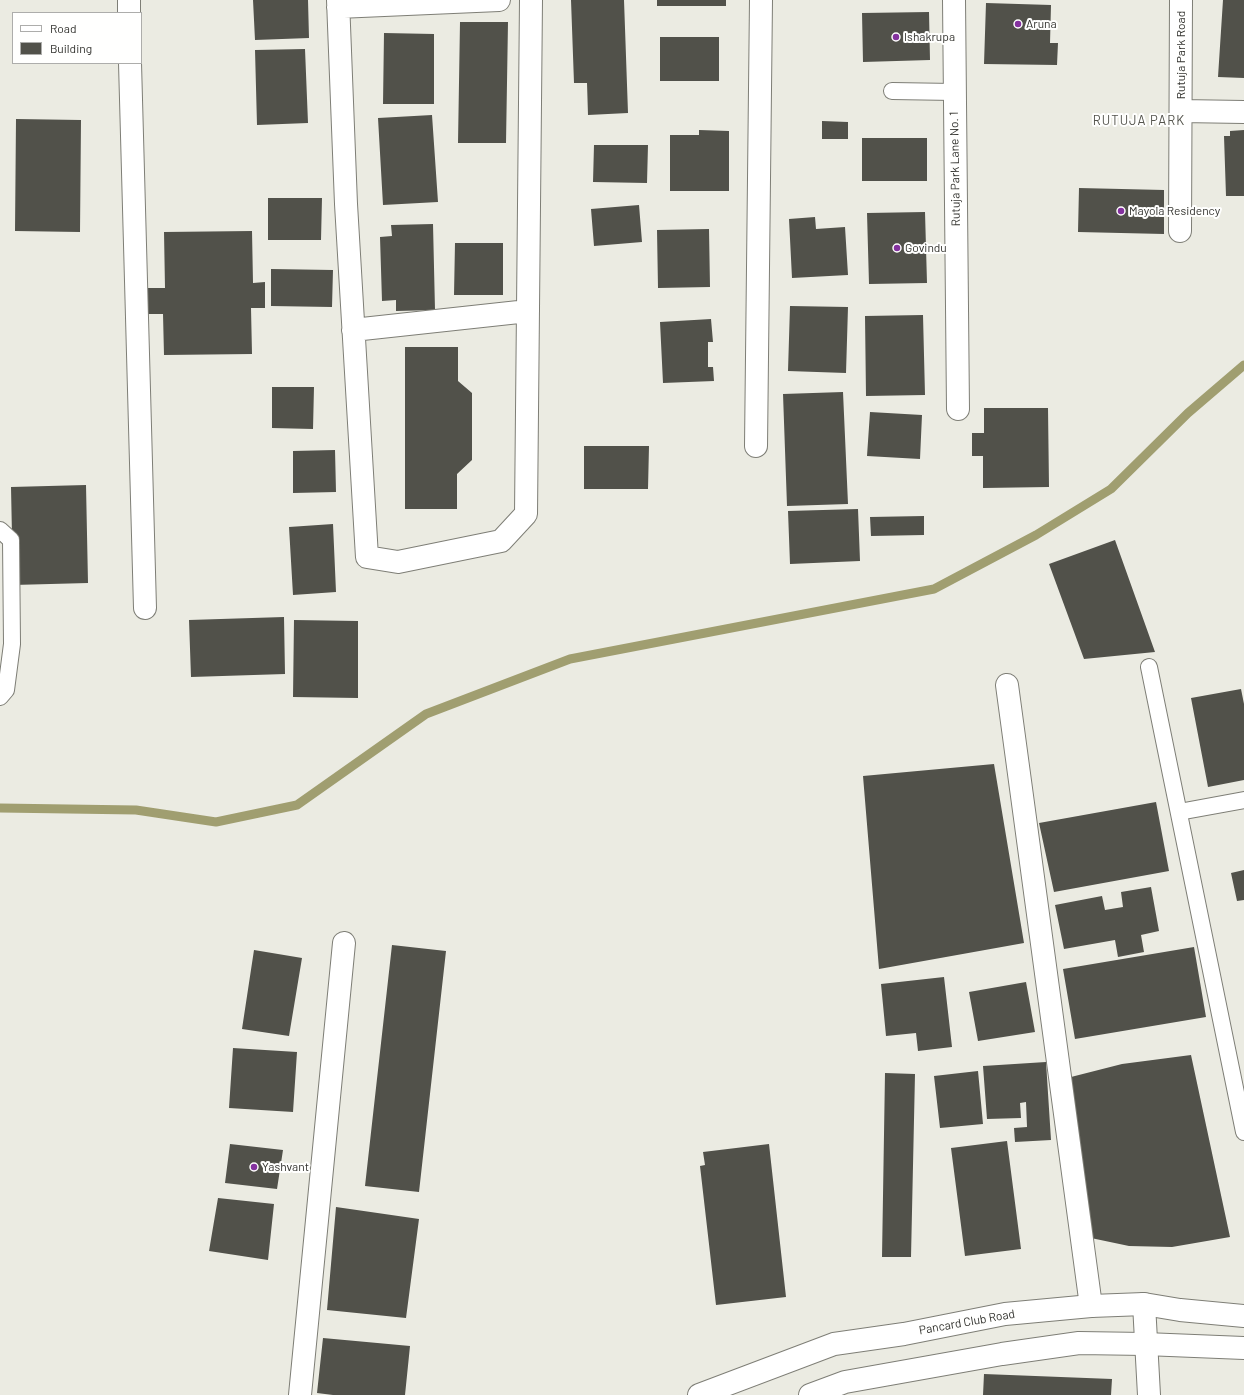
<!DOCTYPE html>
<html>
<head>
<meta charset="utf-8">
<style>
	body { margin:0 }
	#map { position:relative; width:1244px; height:1395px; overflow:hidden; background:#ebebe2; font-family:Barlow,sans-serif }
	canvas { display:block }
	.legend { position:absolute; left:12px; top:12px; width:130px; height:52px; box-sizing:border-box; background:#fffffe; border:1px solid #adadab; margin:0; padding:5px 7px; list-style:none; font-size:12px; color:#33332f }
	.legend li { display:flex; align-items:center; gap:8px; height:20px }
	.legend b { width:20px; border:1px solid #adadab }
</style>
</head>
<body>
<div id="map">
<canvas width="1244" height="1395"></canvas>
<ul class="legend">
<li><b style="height:5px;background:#fff"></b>Road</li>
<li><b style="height:11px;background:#51514a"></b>Building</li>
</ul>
</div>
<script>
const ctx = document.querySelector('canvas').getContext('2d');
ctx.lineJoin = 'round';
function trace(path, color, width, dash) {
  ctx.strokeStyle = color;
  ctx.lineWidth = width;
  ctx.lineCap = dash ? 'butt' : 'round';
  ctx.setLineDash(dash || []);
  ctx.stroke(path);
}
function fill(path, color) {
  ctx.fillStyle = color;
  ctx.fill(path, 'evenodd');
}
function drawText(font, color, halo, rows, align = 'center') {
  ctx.font = font + ' Barlow,sans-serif';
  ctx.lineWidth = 4;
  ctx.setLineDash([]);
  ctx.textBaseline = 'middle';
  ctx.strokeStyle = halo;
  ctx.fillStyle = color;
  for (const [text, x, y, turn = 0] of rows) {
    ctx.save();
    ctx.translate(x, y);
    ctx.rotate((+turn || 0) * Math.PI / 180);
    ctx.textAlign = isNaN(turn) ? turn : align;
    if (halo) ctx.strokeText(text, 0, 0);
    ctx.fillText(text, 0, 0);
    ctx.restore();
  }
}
trace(new Path2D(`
	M0,808L136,810L216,822L297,805L426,714L570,659L934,589L1036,535L1111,489L1188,413L1244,365`), '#a09e70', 9);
fill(new Path2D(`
	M253,0H308L309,38L255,40Z
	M571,0H624L628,113L588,115L587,83H574Z
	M657,0H726V6H657Z
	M1223,0H1244V78L1218,77Z
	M986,3L1051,5L1050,43H1058L1057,65L984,64Z
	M929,12L930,60L863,62L862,13Z
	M460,22H508L506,143H458Z
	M384,33L434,34V104H383Z
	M660,37H719V81H660Z
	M305,49L308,123L257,125L255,50Z
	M432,115L438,202L383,205L378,118Z
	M16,119L81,120L80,232L15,231Z
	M822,121L848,122V139H822Z
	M699,130L729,131V191H670V135H699Z
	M1244,130V196H1226L1224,136H1230V131Z
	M862,138H927V181H862Z
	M594,145H648L647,183L593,182Z
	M1079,188L1164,190V234L1078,232Z
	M268,198H322L321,240H268Z
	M639,205L642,242L594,246L591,209Z
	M925,212L927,283L869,284L867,213Z
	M815,217L816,229L845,227L848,275L792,278L789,219Z
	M433,224L435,310L396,311V300L382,301L380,237L392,236L391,225Z
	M709,229L710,287L658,288L657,230Z
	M252,231L253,283L265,282V308H251L252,354L164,355L163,314H148V288H165L164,232Z
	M455,243H503V295H454Z
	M271,269L333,270L332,307L271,306Z
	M790,306L848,307L846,373L788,371Z
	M923,315L925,395L866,396L865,316Z
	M711,319L713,342H708V367H713L714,381L663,383L660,322Z
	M405,347H458V381L472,393V460L457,474V509H405Z
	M272,387H314L313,429L272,428Z
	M843,392L848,504L787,506L783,394Z
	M984,408H1048L1049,487L983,488V456H972V433H984Z
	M870,412L922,415L920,459L867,456Z
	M584,446H649L648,489H584Z
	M335,450L336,492L293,493V451Z
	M86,485L88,583L13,585L11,487Z
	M858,509L860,561L790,564L788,511Z
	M924,516V535L871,536L870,517Z
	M333,524L336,592L293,595L289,527Z
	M1115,540L1155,652L1084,659L1049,564Z
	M284,617L285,674L191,677L189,620Z
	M294,620L358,621V698L293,697Z
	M1241,689L1244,704V780L1208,787L1191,698Z
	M994,764L1024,943L879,969L863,776Z
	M1156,802L1169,871L1054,892L1039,823Z
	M1244,870V900L1237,901L1231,873Z
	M1151,887L1159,931L1141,935L1144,952L1118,957L1115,940L1064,949L1055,905L1102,896L1105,910L1123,907L1121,892Z
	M392,945L446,951L419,1192L365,1186Z
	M1194,947L1206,1017L1075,1039L1063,969Z
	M254,950L302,958L289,1036L242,1029Z
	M944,977L952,1047L918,1051L916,1033L886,1036L881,984Z
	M1026,982L1035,1032L978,1041L969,992Z
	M233,1048L297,1052L293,1112L229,1108Z
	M1191,1055L1230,1237L1172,1247L1129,1246L1091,1238L1074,1114L1071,1077L1122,1064Z
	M1046,1062L1051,1140L1015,1142L1014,1128L1027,1127L1026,1102L1020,1103L1021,1118L987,1119L983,1066Z
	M978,1071L983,1124L940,1128L934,1076Z
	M885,1073L915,1074L911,1257H882Z
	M1007,1141L1021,1249L965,1256L951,1148Z
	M230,1144L283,1150L277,1189L225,1183Z
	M769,1144L786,1297L716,1305L700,1166L705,1165L703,1152Z
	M218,1198L274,1204L268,1260L209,1251Z
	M336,1207L419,1219L406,1318L327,1310Z
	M323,1338L410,1346L405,1395H333L317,1393Z
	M984,1374L1112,1379L1111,1395H983Z`), '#51514a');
const lane = new Path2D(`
	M892,91L954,92
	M0,530L11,540L12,644L6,690L0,697
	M1149,667L1244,1132
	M1179,812L1244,800`);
const street = new Path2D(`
	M129,0V13
	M338,0L346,204L367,557L398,562L501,541L526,514L531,0
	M954,0L958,409
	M338,7L499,0
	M130,63L145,608
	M1181,111L1244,112
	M1180,231L1181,0
	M353,330L528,311
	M756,446L761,0
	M1007,685L1091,1306
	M1144,1304L1149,1395
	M300,1395L344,943`);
const secondary = new Path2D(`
	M699,1395L834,1344L904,1334L1005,1314L1091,1306L1144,1304L1180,1310L1244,1316
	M810,1395L845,1382L1002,1354L1079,1343L1145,1344L1244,1348`);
trace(lane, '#7e7e76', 18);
trace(street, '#7e7e76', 24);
trace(secondary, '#7e7e76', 24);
trace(lane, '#fff', 16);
trace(street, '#fff', 22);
trace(secondary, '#fff', 22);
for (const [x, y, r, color] of [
	[1018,24,4,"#84319f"],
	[896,37,4,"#84319f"],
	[1121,211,4,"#84319f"],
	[897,248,4,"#84319f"],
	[254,1167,4,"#84319f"]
]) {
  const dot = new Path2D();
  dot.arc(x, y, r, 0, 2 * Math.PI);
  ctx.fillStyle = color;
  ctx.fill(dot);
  trace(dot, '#fffffe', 1.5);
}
drawText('12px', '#33332f', '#fffffe', [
	["Aruna",1026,24],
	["Ishakrupa",904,37],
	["Mayola Residency",1129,211],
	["Govindu",905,248],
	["Yashvant",262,1167]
], 'left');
drawText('12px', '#33332f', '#fffffe', [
	["Rutuja Park Road",1181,55,-90],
	["Rutuja Park Lane No. 1",955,169,-91],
	["Pancard Club Road",967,1322,-10]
]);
ctx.letterSpacing = '1px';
drawText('13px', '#54544d', '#fffffe', [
	["RUTUJA PARK",1139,121]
]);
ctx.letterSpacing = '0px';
</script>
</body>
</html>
